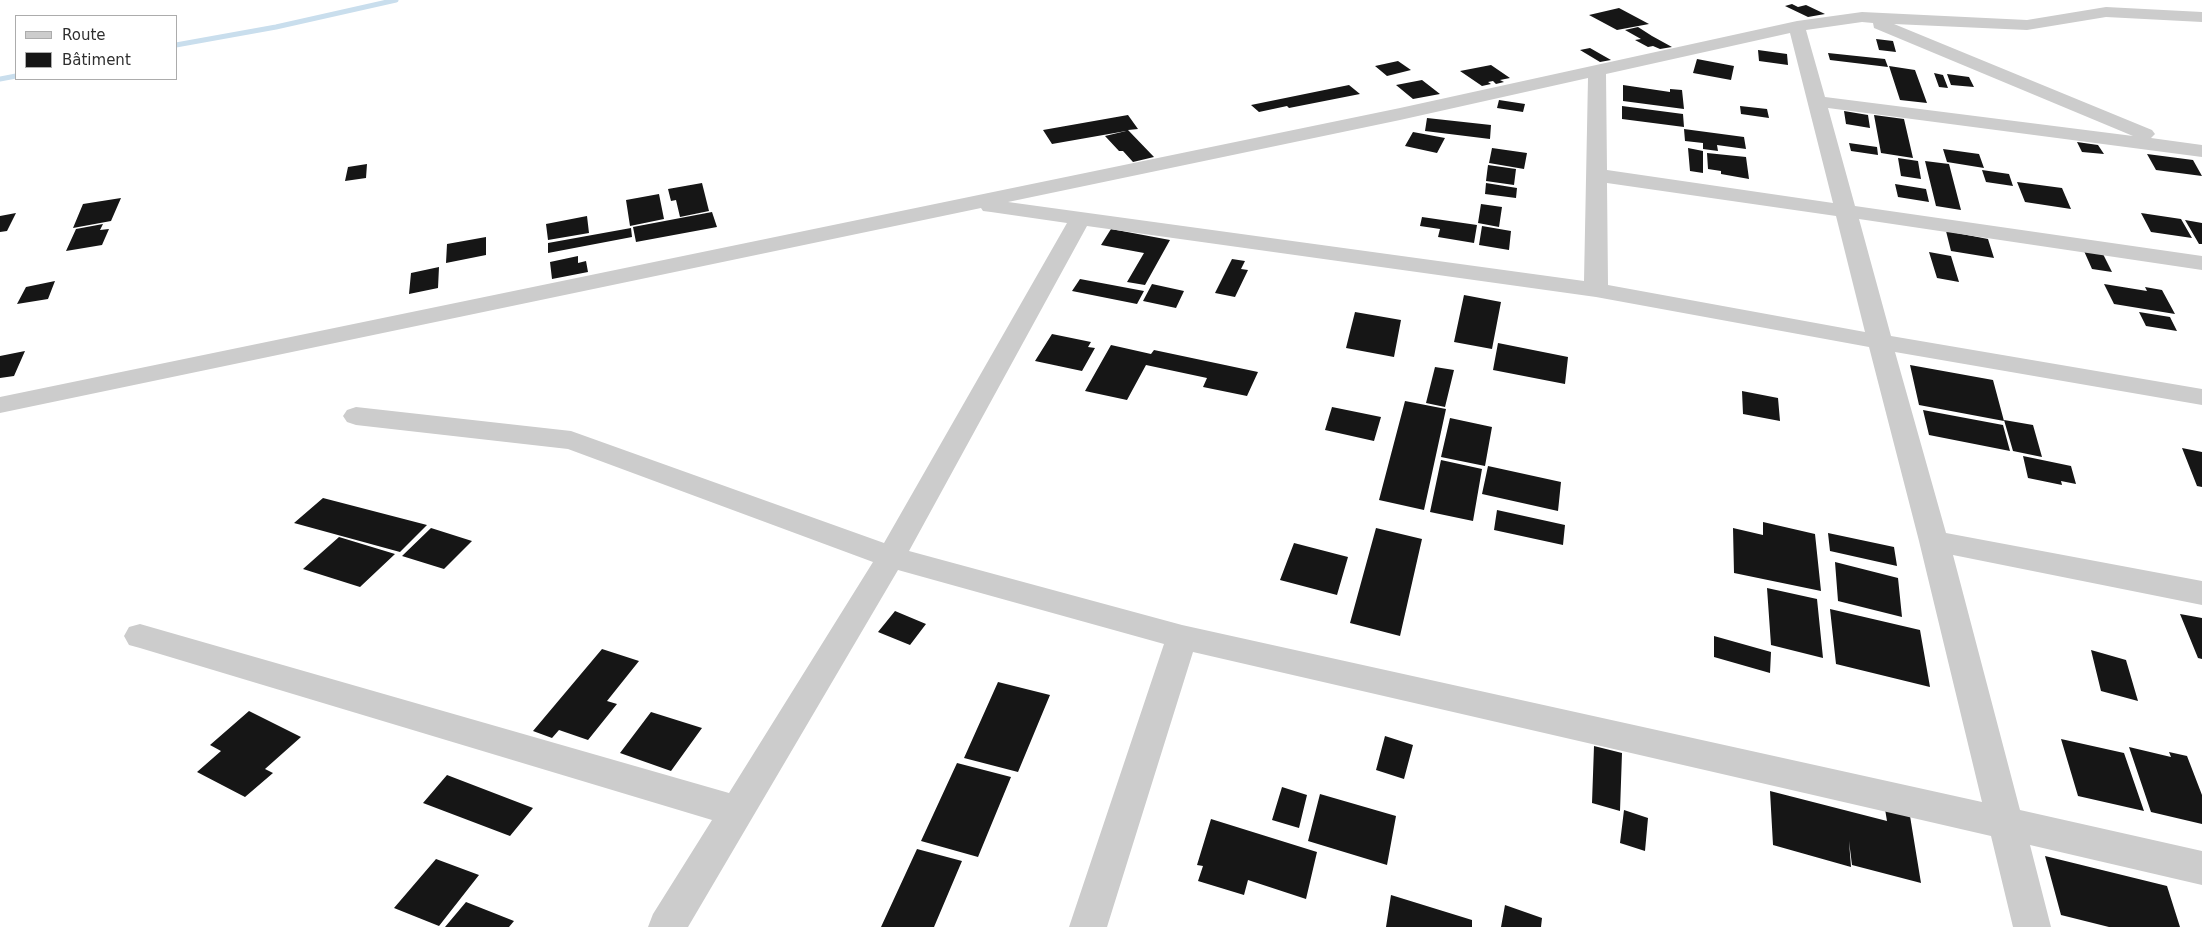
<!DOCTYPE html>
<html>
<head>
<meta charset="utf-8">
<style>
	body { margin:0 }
	#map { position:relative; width:2202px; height:927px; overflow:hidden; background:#fff; font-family:"DejaVu Sans",sans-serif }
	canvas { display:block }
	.legend { position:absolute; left:15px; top:15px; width:162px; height:65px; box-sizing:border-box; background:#fff; border:1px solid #acacac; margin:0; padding:6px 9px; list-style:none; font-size:15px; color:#2f2f2f }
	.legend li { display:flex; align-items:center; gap:10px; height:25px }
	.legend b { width:25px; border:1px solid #acacac }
</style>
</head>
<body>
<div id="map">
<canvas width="2202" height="927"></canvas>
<ul class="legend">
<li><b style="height:6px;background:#ccc"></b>Route</li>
<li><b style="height:14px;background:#161616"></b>Bâtiment</li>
</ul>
</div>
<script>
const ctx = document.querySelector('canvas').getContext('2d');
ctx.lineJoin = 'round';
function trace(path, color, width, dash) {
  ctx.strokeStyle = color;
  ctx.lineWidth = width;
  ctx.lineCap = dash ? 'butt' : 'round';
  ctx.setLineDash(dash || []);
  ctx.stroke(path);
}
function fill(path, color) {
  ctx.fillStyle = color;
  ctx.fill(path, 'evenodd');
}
trace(new Path2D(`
	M176,45L276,27L396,0
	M0,79L16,76`), '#c9deed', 5);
fill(new Path2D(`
	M1792,4L1798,7L1806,5L1825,14L1808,17L1785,6Z
	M1619,8L1649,24L1617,30L1589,15Z
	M1638,27L1652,36L1672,47L1660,49L1653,46L1648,47L1635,40L1641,39L1625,30Z
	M1876,39L1893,41L1896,52L1879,50Z
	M1590,48L1611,60L1600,62L1580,50Z
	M1758,50L1787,54L1788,65L1759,61Z
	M1828,53L1885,59L1888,67L1830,60Z
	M1697,59L1734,66L1731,80L1693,73Z
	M1398,61L1411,70L1387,76L1375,66Z
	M1491,65L1510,78L1500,80L1504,82L1496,84L1493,81L1488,82L1491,84L1482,86L1460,71Z
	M1889,66L1915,70L1927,103L1900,100Z
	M1934,73L1943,75L1948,88L1939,87Z
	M1947,74L1969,77L1974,87L1951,85Z
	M1422,80L1440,94L1413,99L1396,85Z
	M1349,85L1360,94L1289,108L1287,106L1259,112L1251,105Z
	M1623,85L1670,92V89L1682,90L1684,109L1623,101Z
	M1499,100L1525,104L1523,112L1497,108Z
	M1622,106L1683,114L1684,127L1622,119Z
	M1740,106L1767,109L1769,118L1741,114Z
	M1844,111L1868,115L1870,128L1846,124Z
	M1128,115L1138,129L1128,130L1154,157L1133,162L1123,151H1119L1105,136L1126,131L1052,144L1043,130Z
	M1874,115L1904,119L1913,158L1881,153Z
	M1427,118L1491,125L1490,139L1425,131Z
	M1684,129L1744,137L1746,149L1717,145L1718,151L1703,149V143L1685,141Z
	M1413,132L1445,138L1437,153L1405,146Z
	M2077,142L2098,145L2104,154L2082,152Z
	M1849,143L1877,147L1878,155L1851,151Z
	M1492,148L1527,153L1524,169L1489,163Z
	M1688,148L1703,151V173L1690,171Z
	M1943,149L1979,154L1984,168L1947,162Z
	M1707,153L1746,157L1749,179L1721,174V171L1708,169Z
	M2147,154L2193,160L2202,176L2156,170Z
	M1898,158L1918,161L1921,179L1901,176Z
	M1925,161L1949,164L1961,210L1936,206Z
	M367,164L366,178L345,181L348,167Z
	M1488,165L1516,169L1514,185L1486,181Z
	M1982,170L2009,174L2013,186L1986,182Z
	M2017,182L2062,188L2071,209L2025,202Z
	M702,183L709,211L680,217L676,200L671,201L668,189Z
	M1486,183L1517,188L1516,198L1485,194Z
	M1895,184L1926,189L1929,202L1898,197Z
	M659,194L664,219L630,226L626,200Z
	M121,198L111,221L73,228L83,204Z
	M1481,204L1502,207L1499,227L1478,223Z
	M712,212L717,227L636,242L633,227Z
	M16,213L7,231L0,232V216Z
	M2141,213L2181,219L2192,238L2151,232Z
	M587,216L589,233L548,240L546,224Z
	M1422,217L1477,225L1474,243L1438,237L1440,229L1420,226Z
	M2185,220L2202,223V244H2199Z
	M103,224L100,230L109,229L102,245L66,251L76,229Z
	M1482,226L1511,231L1509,250L1479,245Z
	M631,228L632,237L548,253V243Z
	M1111,229L1170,240L1145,285L1127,282L1144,253L1101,245Z
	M1946,231L1988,239L1994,258L1951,251Z
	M486,237V255L446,263L447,244Z
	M2084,251L2103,254L2112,272L2092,269Z
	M1929,252L1951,256L1959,282L1937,278Z
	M578,256V263L586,261L588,272L552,279L550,262Z
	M1232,259L1245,261L1241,269L1248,270L1235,297L1215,293Z
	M439,267L438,288L409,294L411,273Z
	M1080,279L1144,291L1137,304L1072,291Z
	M55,281L48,299L17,304L26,287Z
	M1152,284L1184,291L1176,308L1143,301Z
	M2104,284L2147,291L2145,287L2162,290L2175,314L2114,304Z
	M1464,295L1501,302L1492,349L1454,342Z
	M1355,312L1401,320L1394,357L1346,348Z
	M2139,312L2170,317L2177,331L2146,326Z
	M1052,334L1091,342L1088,347L1095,348L1082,371L1035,361Z
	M1498,343L1568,357L1565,384L1493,370Z
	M1111,345L1151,354L1154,350L1258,372L1247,396L1203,387L1207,378L1146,365L1127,400L1085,391Z
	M25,351L14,376L0,378V356Z
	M1910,365L1993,380L2004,421L1919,405Z
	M1435,367L1454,370L1445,407L1426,403Z
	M1742,391L1778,398L1780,421L1743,414Z
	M1405,401L1446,409L1424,510L1379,500Z
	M1332,407L1381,417L1374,441L1325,430Z
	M1923,410L2003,425L2010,451L1929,435Z
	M1450,418L1492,427L1485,466L1441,457Z
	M2004,420L2033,425L2042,457L2013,451Z
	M2182,448L2202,452V487L2197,486Z
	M2023,456L2071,466L2076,484L2061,481L2062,485L2028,478Z
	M1441,460L1482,469L1473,521L1430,512Z
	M1488,466L1561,482L1558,511L1482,494Z
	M323,498L427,525L400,552L294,523Z
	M1497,510L1565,525L1563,545L1494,530Z
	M1763,522L1815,534L1821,591L1734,573L1733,528L1763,535Z
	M431,528L472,541L444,569L402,556Z
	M1376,528L1422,539L1400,636L1350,623Z
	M1828,533L1894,547L1897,566L1830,551Z
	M339,537L395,554L360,587L303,569Z
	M1294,543L1348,557L1337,595L1280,580Z
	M1835,562L1898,578L1902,617L1838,601Z
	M1767,588L1817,599L1823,658L1771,645Z
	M1830,609L1920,630L1930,687L1836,664Z
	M895,611L926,624L910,645L878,632Z
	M2180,614L2202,618V659L2198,658Z
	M1714,636L1771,652L1770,673L1714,657Z
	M602,649L639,661L607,701L617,704L588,740L559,730L552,738L533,731Z
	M2091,650L2126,660L2138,701L2101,691Z
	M998,682L1050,695L1018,772L964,758Z
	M249,711L301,737L265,769L273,773L245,797L197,772L221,751L210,745Z
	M651,712L702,728L671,771L620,753Z
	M1385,736L1413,745L1404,779L1376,770Z
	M2061,739L2124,753L2144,811L2078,796Z
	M1594,746L1622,753L1620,811L1592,803Z
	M2129,747L2171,757L2169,752L2187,756L2202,795V824L2151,812Z
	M957,763L1011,777L978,857L921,841Z
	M447,775L533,808L510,836L423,803Z
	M1282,787L1307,795L1299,828L1272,820Z
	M1770,791L1887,821L1885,809L1910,816L1921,883L1852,865L1849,841L1851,867L1773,845Z
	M1320,794L1396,816L1387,865L1308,841Z
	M1624,810L1648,818L1645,851L1620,843Z
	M1211,819L1317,852L1306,899L1248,880L1244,895L1198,881L1203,866L1197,865Z
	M917,849L962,861L934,927H881Z
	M2045,856L2167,886L2180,927H2109L2061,915Z
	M436,859L479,875L439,926L394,908Z
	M1391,895L1472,920V927H1386Z
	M466,902L514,921L509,927H445Z
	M1505,905L1542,918L1541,927H1501Z`), '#161616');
fill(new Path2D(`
	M2106,7L2202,12V22L2106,17L2027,30L1894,24L2152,130L2155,134L2151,138L2202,145V157L1828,108L1855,206L2202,256V270L1859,219L1891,336L2202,389V405L1895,352L1946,533L2202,581V605L1953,555L2020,810L2202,851V885L2030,845L2051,927H2013L1991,836L1193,652L1107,927H1069L1164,644L898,570L688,927H648L653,914L712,820L140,648L129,645L124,636L129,627L140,624L729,793L873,562L568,449L356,425L347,422L343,416L347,410L356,407L571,431L884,543L1067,223L991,212L983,211L981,208L0,413V397L1400,108L1797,21L1862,12L2027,20ZM1862,22L1873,23L1874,28L2133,136L1825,97L1806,30ZM1790,33L1833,203L1607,170L1606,74ZM1588,78L1584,281L1008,202L1400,120ZM1607,183L1836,216L1865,332L1608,285ZM1087,226L1596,297L1869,347L1919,541L1982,802L1182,625L909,551Z`), '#ccc');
</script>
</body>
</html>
